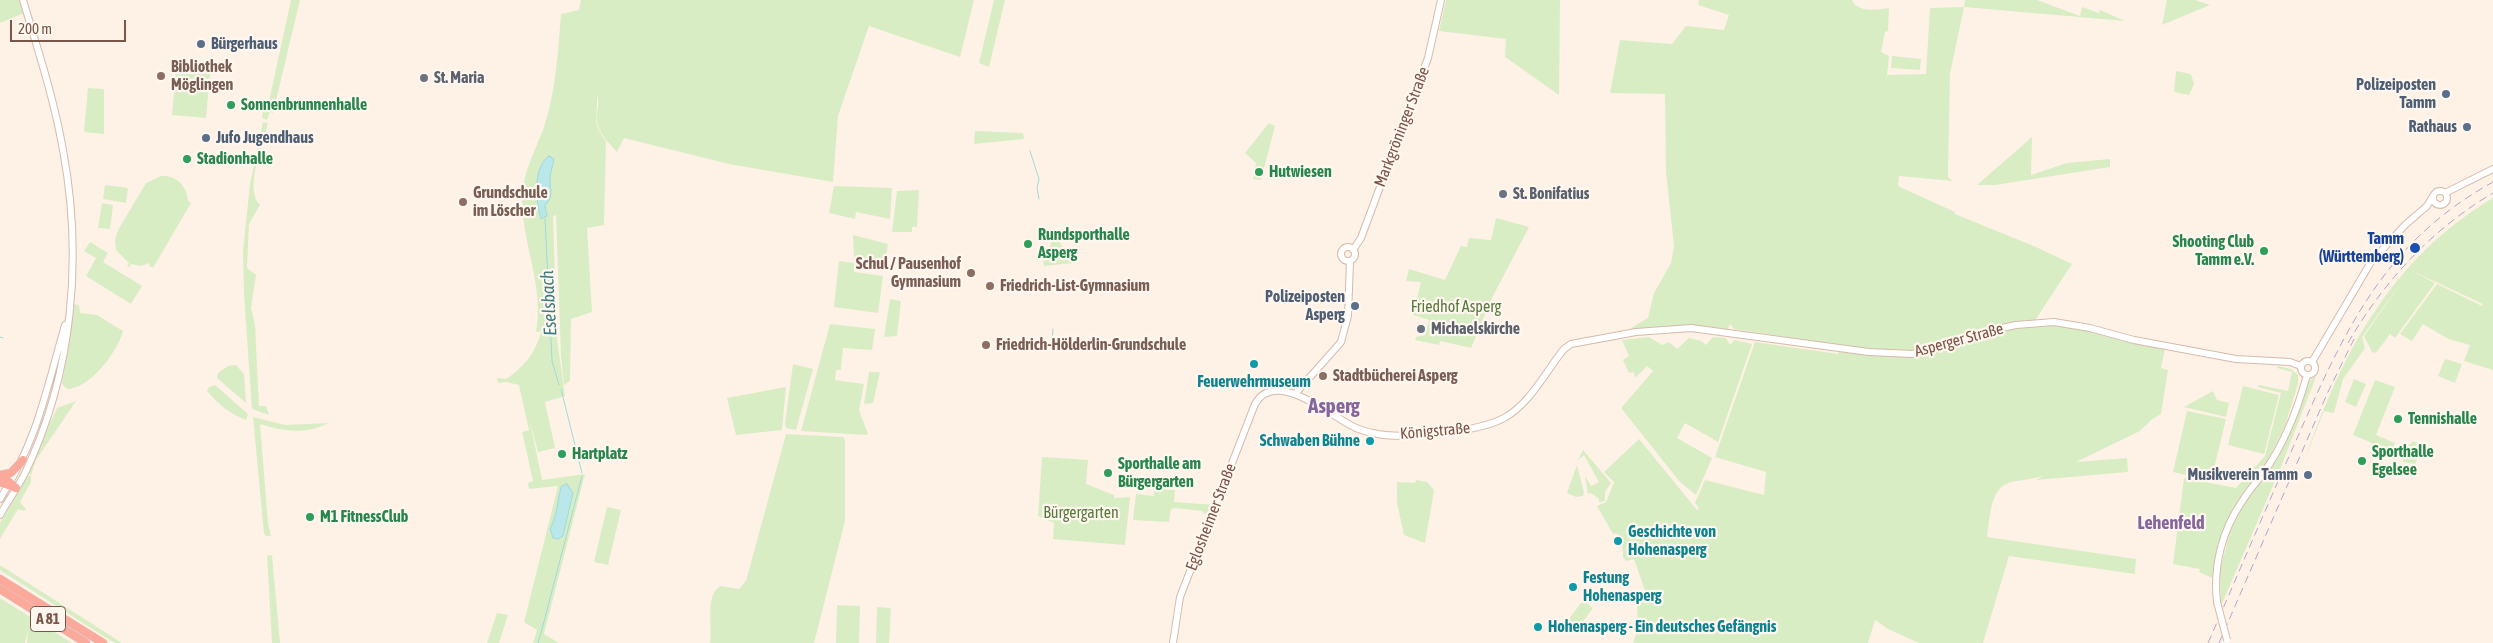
<!DOCTYPE html>
<html>
<head>
<meta charset="utf-8">
<style>
	body { margin:0 }
	#map { position:relative; width:2493px; height:643px; overflow:hidden; background:#fef2e7; font-family:"Asap Condensed",sans-serif }
	canvas { display:block }
	.scale { position:absolute; left:10px; top:20px; width:116px; height:22px; box-sizing:border-box; border:2px solid #7a5549; border-top:0; padding-left:6px; font-size:15px; line-height:18px; white-space:nowrap; color:#7a5549; -webkit-text-stroke:4px #fff7ef; paint-order:stroke }
</style>
</head>
<body>
<div id="map">
<canvas width="2493" height="643"></canvas>
<div class="scale">200 m</div>
</div>
<script>
const ctx = document.querySelector('canvas').getContext('2d');
ctx.lineJoin = 'round';
function fill(path, color) {
  ctx.fillStyle = color;
  ctx.fill(path, 'evenodd');
}
function trace(path, color, width, dash) {
  ctx.strokeStyle = color;
  ctx.lineWidth = width;
  ctx.lineCap = dash ? 'butt' : 'round';
  ctx.setLineDash(dash || []);
  ctx.stroke(path);
}
function drawText(font, color, halo, rows, align = 'center') {
  ctx.font = font + ' "Asap Condensed",sans-serif';
  ctx.lineWidth = 4.5;
  ctx.setLineDash([]);
  ctx.textBaseline = 'middle';
  ctx.strokeStyle = halo;
  ctx.fillStyle = color;
  for (const [text, x, y, turn = 0] of rows) {
    ctx.save();
    ctx.translate(x, y);
    ctx.rotate((+turn || 0) * Math.PI / 180);
    ctx.textAlign = isNaN(turn) ? turn : align;
    if (halo) ctx.strokeText(text, 0, 0);
    ctx.fillText(text, 0, 0);
    ctx.restore();
  }
}
fill(new Path2D(`
	M0,0H20L24,13L0,23Z
	M291,0H300L273,113L270,112L267,120L262,118L264,104L269,102L271,92Z
	M581,0H974L960,57L869,26L838,116L833,182L729,164L624,138L617,152C610,144 599,134 597,122C595,114 601,102 597,96C598,117 591,122 606,141L604,225L587,228L592,312L571,319L570,381L564,385L561,356L556,215L553,216L557,339L565,396L545,402L555,448L538,452L530,422L542,480L585,474L544,634L559,643H533L537,630L524,622L558,486L529,489L528,483L533,481L522,432L529,430L519,385L506,382L498,383L497,378L506,379C524,367 536,353 541,331L536,332C545,287 521,242 522,196C523,172 536,149 544,127C556,90 558,52 561,14L579,10ZM546,158L554,159C553,166 550,172 550,179C550,189 554,197 545,205L547,211L537,205L540,167ZM560,491L569,509L563,536L550,529L558,509Z
	M994,0H1005L989,67L979,63Z
	M1446,0H1560L1559,95L1505,57L1506,39L1439,31Z
	M1699,0H1852C1857,13 1878,10 1889,8L1888,31L1885,32L1881,52L1889,56L1887,75L1926,74L1930,8L1964,7L1965,0H2037L2080,16L2082,7L2099,13L2100,10L2125,21L1964,7L1950,74L1948,172V177L1953,181L1899,176L1898,186L1955,212V214L2036,247L2072,264L2034,322H2054L2166,345L2161,368L2168,370L2161,414L2151,420L2140,431L2076,462L2127,458L2128,472L2036,480L2043,476C2032,479 2022,480 2011,482C1989,488 1990,519 1987,537L2136,559L2135,574L2009,556L1983,643H1919L1888,629L1875,620L1868,643H1633L1638,628L1637,603L1648,599L1634,559L1626,561L1623,558V548L1617,533L1613,534L1597,506L1606,502L1614,482L1604,472L1639,439L1697,510L1699,508L1695,503L1705,480L1764,495L1766,472L1715,457L1755,342L1838,354L1841,348L1820,342L1734,329L1730,324L1727,331L1699,328L1631,333V328L1648,318L1654,293L1671,263L1674,246L1666,172L1665,94L1610,93L1620,40L1672,44L1686,26L1724,30L1729,15L1698,5Z
	M2167,0H2195L2210,5L2162,25Z
	M1892,56L1921,59L1920,70L1891,68Z
	M177,60L211,63L206,118L172,115Z
	M2176,71L2191,74L2194,84L2189,95L2174,92Z
	M88,88L104,89V134L84,132Z
	M263,122L268,123L266,131L268,133C260,150 245,190 260,205L249,224L247,268L256,275L251,308L255,325L259,406H266L269,415L252,409L244,295L243,251L250,184Z
	M1269,123L1275,126L1261,180L1253,179L1256,163L1245,153Z
	M975,131L1023,133L1024,139L974,144Z
	M2032,137L2031,175L2067,163L2110,159V167L1995,185H1977Z
	M161,176C176,175 187,185 188,201L191,203L153,268L149,266L150,263L140,266L131,264L129,267L127,266L129,263L116,250L115,240L118,230L146,183Z
	M105,185L128,188L126,203L103,199Z
	M834,186L892,188L890,219L856,212L855,219L829,213Z
	M919,190L917,227H912V232H892L897,191Z
	M2493,198V370L2464,361L2470,345L2448,339L2423,324L2412,341L2400,334L2437,284L2482,306L2483,304L2410,270L2435,283L2395,338L2390,334L2376,353L2372,352L2364,336L2408,273L2362,337L2365,348L2343,379L2334,413L2324,411L2305,459C2343,351 2391,259 2493,198Z
	M102,203L113,205L110,229L98,228Z
	M1496,218L1529,227L1493,296L1471,348L1440,341L1439,345L1415,340L1416,337L1425,335L1429,320L1413,315L1421,282L1406,281L1409,269L1445,280L1461,246L1467,247L1469,238L1491,240Z
	M1054,228L1061,245L1073,256V263L1044,266L1043,262L1049,251Z
	M853,235L888,244L885,264L854,257Z
	M90,242L108,253L103,262L142,286L131,304L86,276L96,258L84,251Z
	M839,261L854,263V272L883,276L878,313L834,307Z
	M890,299L901,301L897,336L884,337Z
	M73,304L79,305L80,313L97,315L123,331C118,351 90,389 67,389L62,384L69,343Z
	M830,324L875,329L872,350L843,348L841,370H836L835,380L864,384L859,410L868,434L867,435L801,431Z
	M1649,337L1662,345L1669,342L1677,349L1689,338L1701,341L1706,345L1713,337L1726,338L1730,345L1735,340L1752,344L1718,442L1685,423L1677,438L1712,458L1696,495L1680,482L1621,408L1653,371L1647,366L1635,378L1634,372L1629,373L1623,360L1629,356L1622,340Z
	M2445,359L2462,364L2455,383L2438,376Z
	M793,364L813,369L796,430L786,428L785,423Z
	M236,365L244,374L246,403L217,378L218,373L228,366Z
	M2278,366L2291,369L2298,375V384L2285,426L2268,460L2232,510L2218,543L2212,578L2199,572L2200,569L2173,564L2184,478L2236,488L2265,456L2281,393L2258,387L2259,385L2288,391L2292,372L2277,368Z
	M869,372H880L873,403L864,404Z
	M2316,377L2281,467L2221,606L2220,570L2230,532L2241,509L2280,454L2310,380Z
	M2354,379L2366,384L2356,407L2345,402Z
	M2375,380L2395,387L2376,435L2395,443L2389,456L2370,449L2372,443L2353,435Z
	M215,385L248,414L246,420C230,414 218,404 207,391L209,387Z
	M2243,386L2279,395L2264,454L2228,445Z
	M786,387L782,430L736,435L727,398Z
	M2213,391L2217,400L2229,403L2226,417L2184,407Z
	M76,401L36,460L31,475L27,474L57,408Z
	M2187,411L2226,419L2211,481L2173,472Z
	M253,417L285,425L328,423C307,435 281,431 260,424L268,523L271,536H266L264,534Z
	M786,434L843,437L845,440V521L814,643H710C713,629 704,594 721,586L739,589L746,581Z
	M2413,441L2423,445L2415,464L2403,462L2404,450Z
	M1583,450L1611,483L1605,492V501L1599,502V499L1591,493L1588,494L1585,476L1591,486L1599,482L1584,455L1578,460Z
	M1042,457L1088,460L1086,484L1114,495V498L1130,497L1125,545L1053,539L1054,523L1038,516Z
	M1577,465L1584,493L1583,496L1576,497L1567,493Z
	M28,476H31V482L20,502L26,509L24,511L18,509L0,539V523Z
	M1416,480L1427,482L1434,490L1425,543L1404,535L1397,503V482L1415,483Z
	M1155,484L1167,485V490H1175L1174,502L1216,505L1213,512L1205,514L1202,511L1175,508L1171,509L1169,522L1133,520L1136,494L1154,496Z
	M607,507L621,510L608,565L594,562Z
	M272,555L280,643H272L267,556Z
	M0,565L122,643H115L100,634L0,570Z
	M0,598L72,643H27L28,631L25,643H0Z
	M1583,600L1593,608L1579,627L1569,619Z
	M837,605L860,606L859,643H836Z
	M877,607L891,608L889,643H876Z
	M497,613L508,615L499,643H487Z`), '#d9edc4');
const water = new Path2D(`
	M549,156L554,159C553,166 550,172 550,179C550,189 554,197 545,205L547,216L541,219C536,202 532,167 549,156Z
	M567,484L573,493L563,536L558,539L553,538L550,529C558,512 557,503 561,487Z`);
fill(water, '#bae7e9');
trace(water, '#a0d9db', 1);
trace(new Path2D(`
	M1030,151L1039,179L1037,188L1039,199
	M545,219L552,361L559,385
	M0,337L3,338
	M1052,343L1053,329
	M1043,346H1068
	M561,389L582,473
	M541,633L582,476
	M538,643L541,633`), '#a0d9db', 1);
const secondary = new Path2D(`
	M2433 198a7 7 0 1 1 14 0a7 7 0 1 1-14 0Z
	M2445,193L2493,169
	M1341 254a7 7 0 1 1 14 0a7 7 0 1 1-14 0Z
	M1353,250L1361,238L1428,58L1441,0
	M2301 368a7 7 0 1 1 14 0a7 7 0 1 1-14 0Z
	M2312,362L2371,262L2405,225L2427,206L2433,196
	M1295,394L1341,342L1348,316L1350,261
	M0,499C38,439 46,391 65,325
	M0,515C8,501 18,487 25,473C73,373 83,258 63,150C54,99 38,50 23,0
	M2217,602C2213,566 2222,530 2243,500C2252,486 2264,474 2272,460C2288,434 2299,404 2307,375
	M1173,643L1180,597L1255,404C1275,368 1330,415 1352,426C1358,429 1366,432 1373,433C1402,440 1478,432 1504,418C1530,404 1546,371 1564,349L1571,344L1636,332L1691,328L1869,352L1912,354L1931,350L1997,329L2016,325L2054,322L2090,328L2134,340L2236,359L2290,362L2301,366`);
const highway = new Path2D(`
	M1,475L11,473L23,460
	M1,475L16,488
	M0,482L16,488
	M0,579L103,643
	M0,589L86,643`);
trace(secondary, '#d7baab', 8);
trace(highway, '#dacfcc', 9);
trace(secondary, '#fff', 6);
trace(highway, '#fba99b', 8);
trace(new Path2D(`
	M2348,343C2383,282 2432,229 2493,193
	M2208,643C2236,579 2263,515 2291,452C2341,339 2379,245 2493,182
	M2219,643L2327,394L2354,339`), '#b4a4c9', 1, [8, 5]);
const secondaryBridge = new Path2D(`
	M2217,602L2227,640`);
trace(secondaryBridge, '#d7baab', 8, []);
trace(secondaryBridge, '#fff', 6);
for (const [x, y, r, color] of [
	[201,44,5,"#5c6f8a"],
	[161,76,5,"#8d6e63"],
	[424,78,5,"#6b7280"],
	[2446,94,5,"#5c6f8a"],
	[231,105,5,"#2e9e5b"],
	[2467,127,5,"#5c6f8a"],
	[206,138,5,"#5c6f8a"],
	[187,159,5,"#2e9e5b"],
	[1259,172,5,"#2e9e5b"],
	[1503,194,5,"#6b7280"],
	[463,202,5,"#8d6e63"],
	[1028,244,5,"#2e9e5b"],
	[2415,248,6,"#1a4fb4"],
	[2264,251,5,"#2e9e5b"],
	[971,273,5,"#8d6e63"],
	[990,286,5,"#8d6e63"],
	[1355,306,5,"#5c6f8a"],
	[1421,329,5,"#6b7280"],
	[986,345,5,"#8d6e63"],
	[1254,364,5,"#0f9aa8"],
	[1323,376,5,"#8d6e63"],
	[2398,419,5,"#2e9e5b"],
	[1370,441,5,"#0f9aa8"],
	[562,454,5,"#2e9e5b"],
	[2362,461,5,"#2e9e5b"],
	[1108,473,5,"#2e9e5b"],
	[2308,475,5,"#5c6f8a"],
	[310,517,5,"#2e9e5b"],
	[1618,541,5,"#0f9aa8"],
	[1573,587,5,"#0f9aa8"],
	[1538,627,5,"#0f9aa8"]
]) {
  const dot = new Path2D();
  dot.arc(x, y, r, 0, 2 * Math.PI);
  ctx.fillStyle = color;
  ctx.fill(dot);
  trace(dot, '#fff7ef', 2);
}
for (const [x, y, w] of [
	[48,619,35]
]) {
  const box = new Path2D();
  box.roundRect(x - w / 2, y - 12.5, w, 25, 4);
  ctx.fillStyle = '#fff7ef';
  ctx.fill(box);
  trace(box, '#7a5549', 1);
}
drawText('bold 15px', '#7a5549', null, [
	["A 81",48,619]
]);
drawText('bold 16px', '#4e5e75', '#fff7ef', [
	["Bürgerhaus",211,44,"left"],
	["Polizeiposten",2436,85],
	["Tamm",2436,103],
	["Rathaus",2457,127],
	["Jufo Jugendhaus",216,138,"left"],
	["Polizeiposten",1345,297],
	["Asperg",1345,315],
	["Musikverein Tamm",2298,475]
], 'right');
drawText('bold 16px', '#785e54', '#fff7ef', [
	["Bibliothek",171,67],
	["Möglingen",171,85],
	["Grundschule",473,193],
	["im Löscher",473,211],
	["Schul / Pausenhof",961,264,"right"],
	["Gymnasium",961,282,"right"],
	["Friedrich-List-Gymnasium",1000,286],
	["Friedrich-Hölderlin-Grundschule",996,345],
	["Stadtbücherei Asperg",1333,376]
], 'left');
drawText('bold 16px', '#5b616d', '#fff7ef', [
	["St. Maria",434,78],
	["St. Bonifatius",1513,194],
	["Michaelskirche",1431,329]
], 'left');
drawText('bold 16px', '#27864d', '#fff7ef', [
	["Sonnenbrunnenhalle",241,105],
	["Stadionhalle",197,159],
	["Hutwiesen",1269,172],
	["Rundsporthalle",1038,235],
	["Asperg",1038,253],
	["Shooting Club",2254,242,"right"],
	["Tamm e.V.",2254,260,"right"],
	["Tennishalle",2408,419],
	["Sporthalle",2372,452],
	["Egelsee",2372,470],
	["Hartplatz",572,454],
	["Sporthalle am",1118,464],
	["Bürgergarten",1118,482],
	["M1 FitnessClub",320,517]
], 'left');
drawText('16px', '#7a5549', '#fff7ef', [
	["Markgröninger Straße",1402,127,-69],
	["Asperger Straße",1959,340,-15],
	["Königstraße",1435,431,-5],
	["Eglosheimer Straße",1211,517,-69]
]);
drawText('bold 16px', '#164399', '#fff7ef', [
	["Tamm",2404,239],
	["(Württemberg)",2404,257]
], 'right');
drawText('16px', '#577a3e', '#fff7ef', [
	["Friedhof Asperg",1456,307],
	["Bürgergarten",1081,513]
]);
drawText('bold 16px', '#0d838f', '#fff7ef', [
	["Feuerwehrmuseum",1254,382,"center"],
	["Schwaben Bühne",1360,441,"right"],
	["Geschichte von",1628,532],
	["Hohenasperg",1628,550],
	["Festung",1583,578],
	["Hohenasperg",1583,596],
	["Hohenasperg - Ein deutsches Gefängnis",1548,627]
], 'left');
drawText('italic 18px', '#3c7c7f', '#fff7ef', [
	["Eselsbach",549,303,-93]
]);
drawText('bold 18px', '#84659d', '#fff7ef', [
	["Lehenfeld",2171,523]
]);
drawText('bold 21px', '#84659d', '#fff7ef', [
	["Asperg",1334,406]
]);
</script>
</body>
</html>
